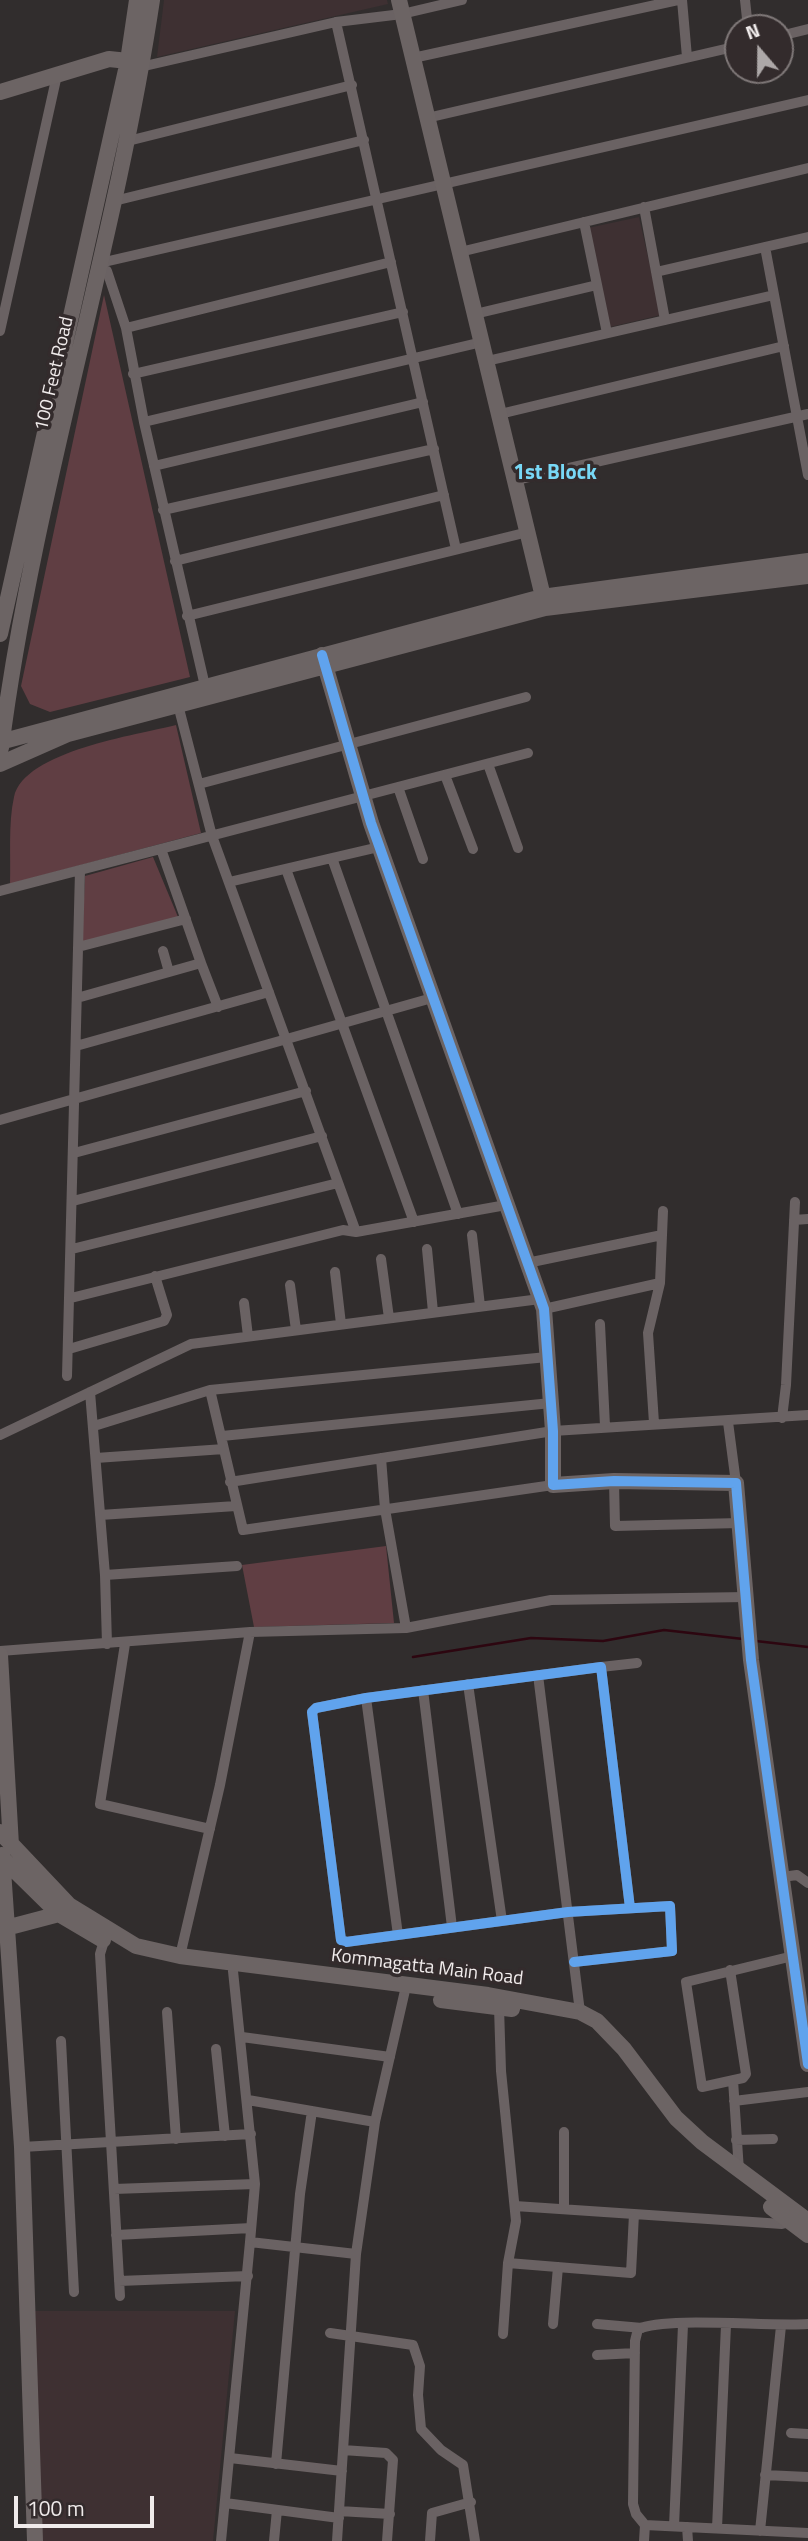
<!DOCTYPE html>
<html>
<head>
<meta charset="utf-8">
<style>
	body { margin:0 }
	#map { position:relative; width:808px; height:2541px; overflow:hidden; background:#312d2d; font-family:"Titillium Web",sans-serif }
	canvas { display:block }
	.north { position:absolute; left:724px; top:14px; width:70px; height:70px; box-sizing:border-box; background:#332b2c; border:2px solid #7f7878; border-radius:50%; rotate:340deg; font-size:19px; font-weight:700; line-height:28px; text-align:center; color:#f0ebeb }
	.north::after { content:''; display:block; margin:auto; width:24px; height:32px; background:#ada8a8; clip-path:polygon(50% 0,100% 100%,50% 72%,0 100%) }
	.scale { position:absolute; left:14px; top:2496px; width:140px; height:32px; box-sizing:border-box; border:4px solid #f0ebeb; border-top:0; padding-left:9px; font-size:21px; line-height:24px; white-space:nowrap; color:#f0ebeb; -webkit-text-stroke:5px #332b2c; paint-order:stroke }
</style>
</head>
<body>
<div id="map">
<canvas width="808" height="2541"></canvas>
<div class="north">N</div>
<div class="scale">100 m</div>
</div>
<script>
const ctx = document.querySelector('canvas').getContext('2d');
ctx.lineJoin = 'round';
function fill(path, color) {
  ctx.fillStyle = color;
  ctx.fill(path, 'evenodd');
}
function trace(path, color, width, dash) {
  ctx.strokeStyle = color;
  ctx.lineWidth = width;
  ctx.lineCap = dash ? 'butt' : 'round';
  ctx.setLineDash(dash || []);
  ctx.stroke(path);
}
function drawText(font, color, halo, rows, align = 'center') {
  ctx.font = font + ' "Titillium Web",sans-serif';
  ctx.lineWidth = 7;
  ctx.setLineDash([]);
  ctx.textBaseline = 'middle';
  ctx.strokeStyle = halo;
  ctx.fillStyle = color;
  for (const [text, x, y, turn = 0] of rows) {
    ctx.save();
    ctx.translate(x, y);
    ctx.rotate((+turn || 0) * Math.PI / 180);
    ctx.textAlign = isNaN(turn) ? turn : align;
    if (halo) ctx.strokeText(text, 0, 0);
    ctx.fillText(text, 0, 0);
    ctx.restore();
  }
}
fill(new Path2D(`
	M164,0H387L388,4L157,57Z
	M639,217L661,315L610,327L588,228Z
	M35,2311H235L213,2541H41Z`), '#3e3032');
fill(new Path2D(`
	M104,295L190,677L50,712L30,704L21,686Z
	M176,725L201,833L10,884C11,856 8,824 14,797C24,751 137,735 176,725Z
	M153,857L178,917L82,942L85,876Z
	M386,1546L394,1623L254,1627L242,1565Z`), '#603e43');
trace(new Path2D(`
	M756,1641L808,1647
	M413,1657L531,1638L603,1641L664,1630L743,1639`), '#2d0610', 2.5);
trace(new Path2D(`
	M682,0L687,57
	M745,0L748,28
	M336,22L456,549
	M780,36L808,29
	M413,58L678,0
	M136,68L336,22L402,14L462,0
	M427,118L738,46
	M128,141L352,85
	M114,201L364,140
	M644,207L665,320
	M584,222L607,333
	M765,247L808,475
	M460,252L808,168
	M100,263L808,100
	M99,271H107L126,328L144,422L205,686
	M656,272L808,237
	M475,314L597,285
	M126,328L391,262
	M0,331L57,75
	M487,361L774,295
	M133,374L403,312
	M500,414L784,346
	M144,422L482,342
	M154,466L423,402
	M516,480L808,414
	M163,510L434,449
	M175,561L444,495
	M187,616L528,532
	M177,701L212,836L356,1232
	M488,764L518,848
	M445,775L473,849
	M199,784L526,697
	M398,787L423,859
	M332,858L458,1214
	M286,869L414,1222
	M229,882L379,847
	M0,891L528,753
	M78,947L186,919
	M163,951L169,972
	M201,963L218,1007
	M77,998L201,963L161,849
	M76,1046L269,992
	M0,1120L432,998
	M74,1153L306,1091
	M73,1201L322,1136
	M794,1220L808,1219
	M472,1235L480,1306
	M72,1249L338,1183
	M427,1249L433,1312
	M381,1259L389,1318
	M527,1263L662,1235
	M335,1272L341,1324
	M290,1285L296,1330
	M71,1298L343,1230L356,1232L506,1205
	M244,1303L248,1336
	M544,1309L660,1283L663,1211
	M600,1324L605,1426
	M69,1349L164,1321L167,1315L155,1276
	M67,1376L80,871
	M210,1390L243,1530L553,1485
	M90,1392L105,1575L107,1644
	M782,1418L786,1385L795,1202
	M728,1422L736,1483
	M654,1423L648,1333L660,1283
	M94,1426L210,1390L547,1357
	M0,1435L191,1344L540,1299
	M222,1436L551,1403
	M96,1458L224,1449
	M381,1458L385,1509L406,1628
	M614,1481L615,1526L740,1523
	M230,1482L553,1431L808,1415
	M100,1515L236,1506
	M105,1575L237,1566
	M125,1644L100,1804L210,1829
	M0,1651L250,1632L406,1628L551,1600L747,1597
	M601,1667L637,1663
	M538,1675L580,2012
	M468,1684L502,1921
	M423,1690L452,1927
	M366,1698L398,1935
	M782,1877L797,1875L808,1883
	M104,1941L100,1954L120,2296
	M180,1956L220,1785L250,1632
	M574,1962L672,1951L670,1906L568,1912L346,1942L341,1940L312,1712L316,1708L366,1698L601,1667L630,1908
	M730,1970L746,2074L743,2078L702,2087L686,1982L793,1956
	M233,1971L255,2184L250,2242
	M499,2007L501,2071L516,2221L508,2263L503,2334
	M167,2012L176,2139
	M242,2037L390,2057
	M61,2041L74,2292
	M216,2049L225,2136
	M733,2080L739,2171
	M248,2100L375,2122
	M734,2101L808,2092
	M736,2140L773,2139
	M22,2147L251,2134
	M114,2189L255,2184
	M515,2206L634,2214
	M564,2209V2132
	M116,2235L251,2228
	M508,2263L631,2273L634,2214L782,2224L790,2222
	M119,2281L248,2276
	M553,2324L558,2267
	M597,2324L642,2328
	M330,2333L413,2345L420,2366L418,2395L421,2429L441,2450L463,2465L475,2541
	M597,2355L635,2353
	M791,2433L808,2434
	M343,2450L386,2453L393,2460L387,2541
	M230,2458L342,2471
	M276,2464L300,2194L312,2111
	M765,2475L808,2477
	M225,2503L339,2518
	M339,2511L390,2514
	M645,2525L636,2514L633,2504L635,2341L638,2329C668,2316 768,2327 808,2324
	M674,2526L683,2325
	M687,2527L688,2541
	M717,2528L726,2325
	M760,2531L781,2326
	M221,2541L250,2242L356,2254
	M274,2541L277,2510
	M337,2541L356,2254L375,2122L406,1986
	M430,2541L432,2513L471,2502
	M644,2541L645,2525L808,2533`), '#6a6263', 10);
trace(new Path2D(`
	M399,0L545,605
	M0,92L109,59L128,61
	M0,634L128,61L137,0
	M322,655L371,823L544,1309L553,1431V1485L614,1481L736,1483L751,1660L808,2064
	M0,742L542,597L808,561
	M1,748C33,496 114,252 152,0
	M0,764L68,734L545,608L808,576
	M0,1655L11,1845
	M0,1832L69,1905L136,1946L180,1956L488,1995L580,2012L597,2021L624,2049L676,2118L702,2142L808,2221
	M2,1855L22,2147L35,2541
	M0,1856L59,1914L103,1940
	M6,1928L59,1914L66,1908
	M441,2000L512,2009
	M771,2207L808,2235`), '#6c6464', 16);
trace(new Path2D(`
	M322,655L371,823L544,1309L553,1431V1485L614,1481L736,1483L751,1660L808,2064
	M574,1962L672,1951L670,1906L568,1912L346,1942L341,1940L312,1712L316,1708L366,1698L601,1667L630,1908`), '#60a3ed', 10);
drawText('19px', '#f0ebeb', '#332b2c', [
	["100 Feet Road",55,374,-77],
	["Kommagatta Main Road",427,1968,7]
]);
drawText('bold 21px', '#78d8f6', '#332b2c', [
	["1st Block",555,474]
]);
</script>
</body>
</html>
